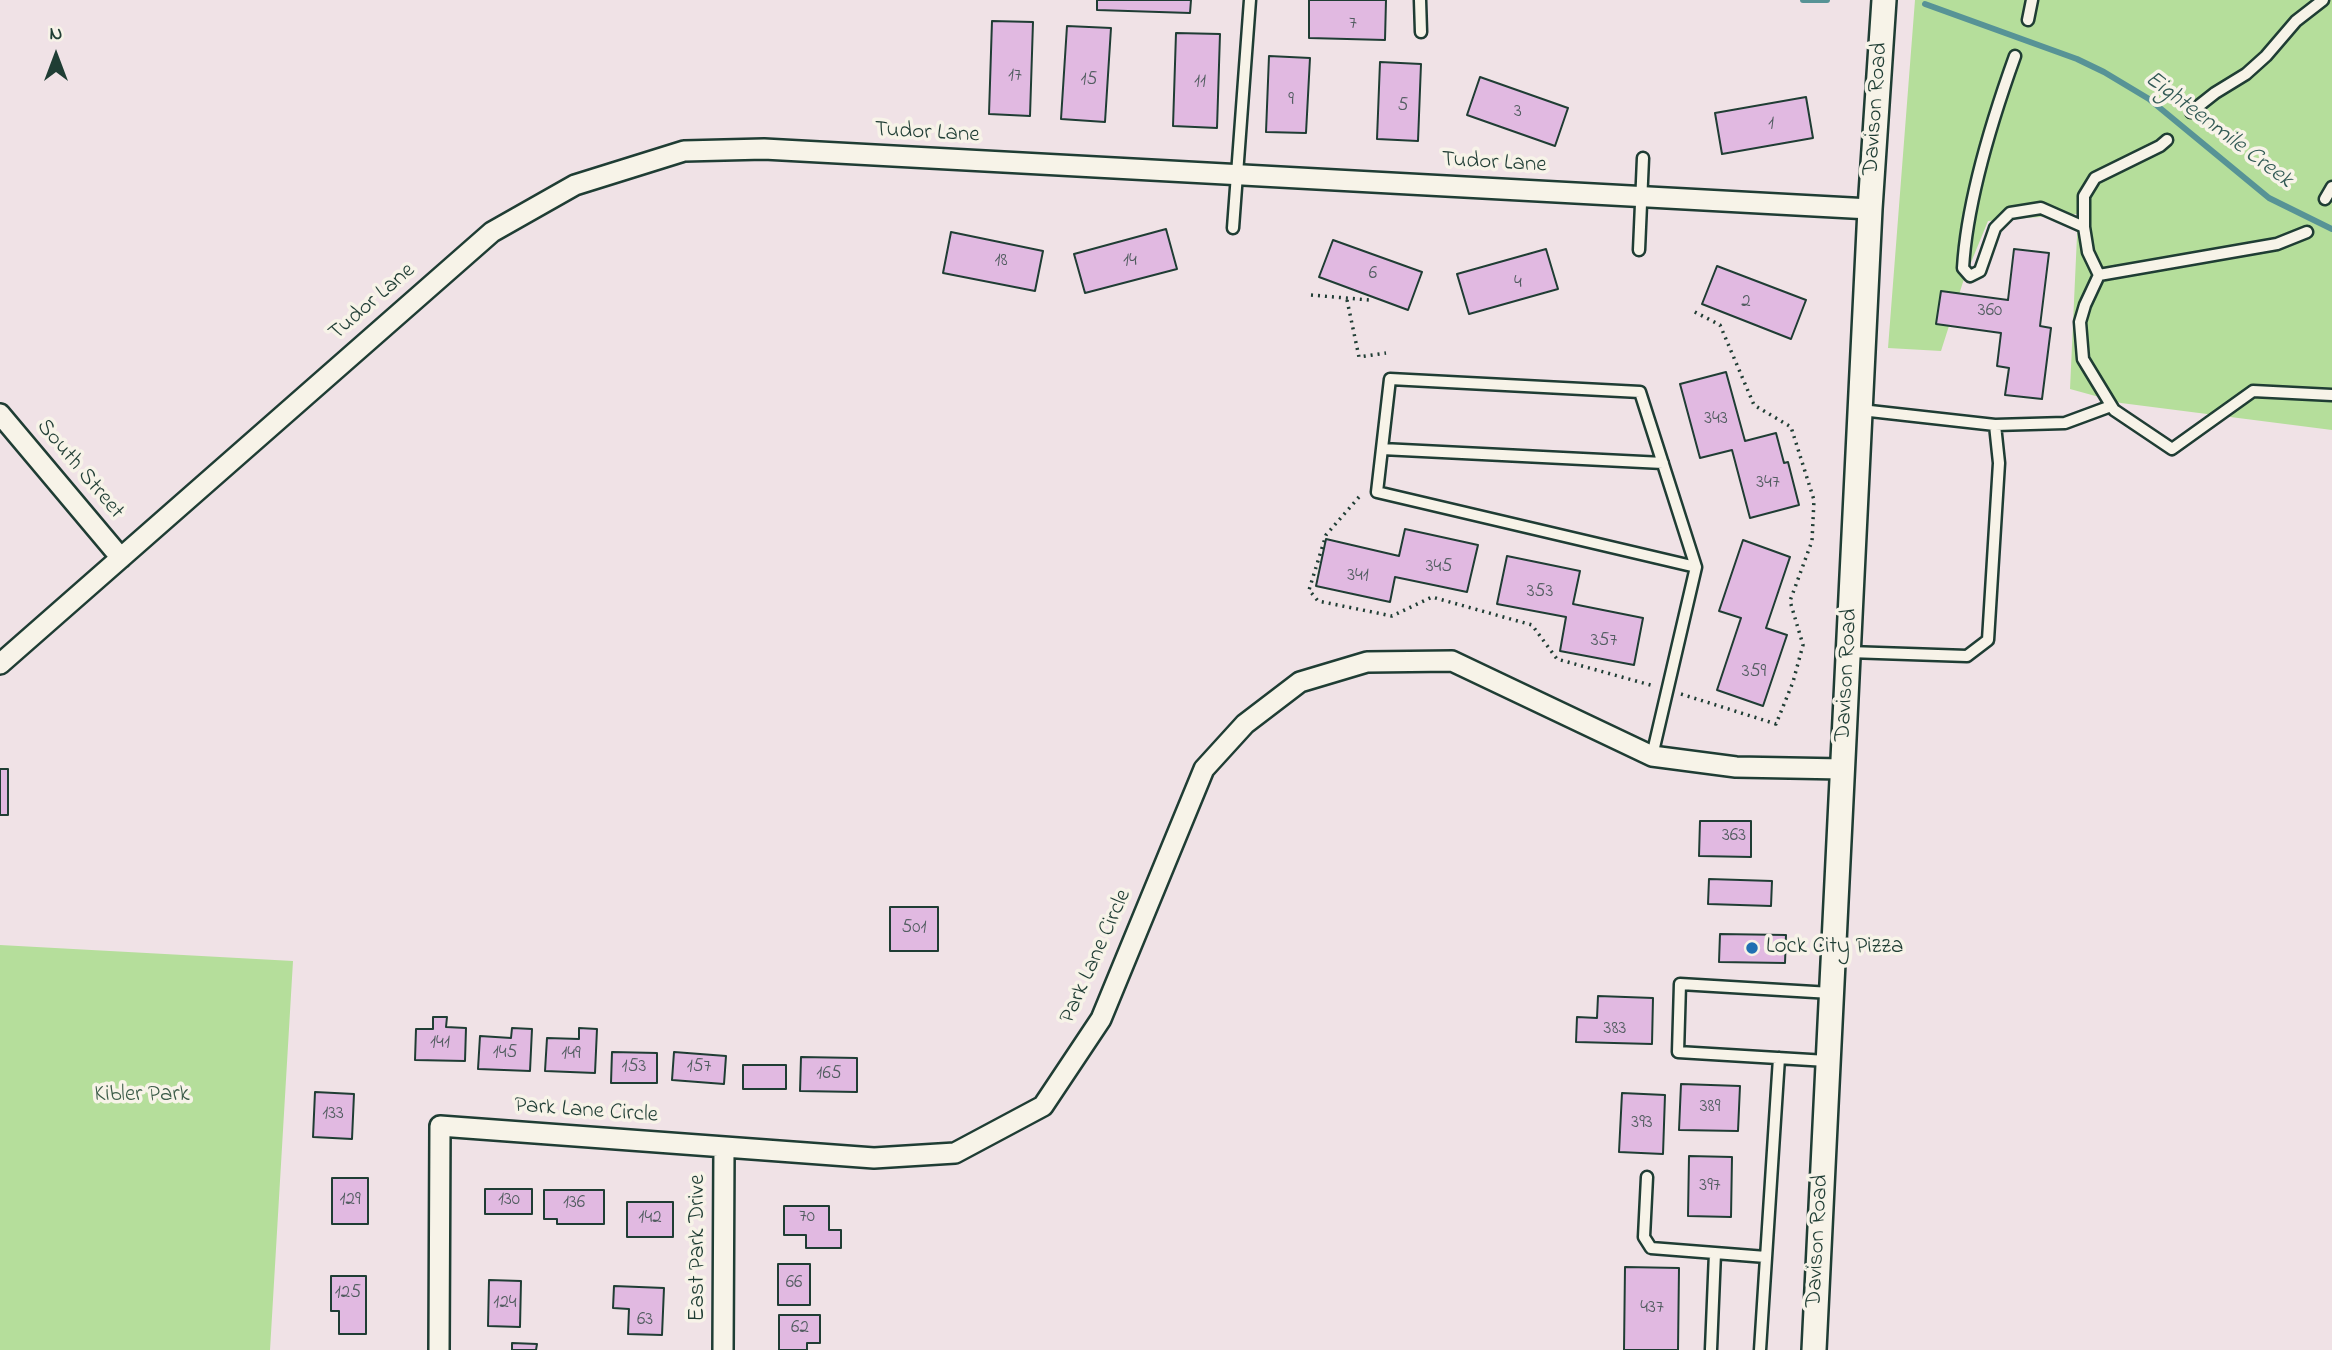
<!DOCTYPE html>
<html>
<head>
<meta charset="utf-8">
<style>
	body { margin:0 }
	#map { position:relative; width:2332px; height:1350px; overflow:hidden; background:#f0e2e6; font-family:"Indie Flower",sans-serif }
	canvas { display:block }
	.north { position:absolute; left:21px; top:21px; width:70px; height:70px; -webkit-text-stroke:5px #f7f3e8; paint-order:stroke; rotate:0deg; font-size:19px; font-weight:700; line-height:28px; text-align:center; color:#1f3d34 }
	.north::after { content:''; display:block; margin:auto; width:24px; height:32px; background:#1f3d34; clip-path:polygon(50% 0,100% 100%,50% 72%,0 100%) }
</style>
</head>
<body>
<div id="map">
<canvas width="2332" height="1350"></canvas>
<div class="north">N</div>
</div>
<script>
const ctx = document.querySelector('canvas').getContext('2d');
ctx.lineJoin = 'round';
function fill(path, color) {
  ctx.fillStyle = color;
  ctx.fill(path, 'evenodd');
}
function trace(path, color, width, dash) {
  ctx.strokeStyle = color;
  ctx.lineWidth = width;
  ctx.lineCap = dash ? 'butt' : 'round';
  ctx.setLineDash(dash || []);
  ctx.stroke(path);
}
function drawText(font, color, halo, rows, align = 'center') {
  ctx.font = font + ' "Indie Flower",sans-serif';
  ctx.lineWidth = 7;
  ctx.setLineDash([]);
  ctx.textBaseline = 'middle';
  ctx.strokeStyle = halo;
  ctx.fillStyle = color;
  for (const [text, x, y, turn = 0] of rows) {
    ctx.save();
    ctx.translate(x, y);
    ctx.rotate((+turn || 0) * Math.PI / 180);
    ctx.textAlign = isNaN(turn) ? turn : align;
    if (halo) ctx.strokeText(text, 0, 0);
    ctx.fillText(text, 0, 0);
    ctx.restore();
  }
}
fill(new Path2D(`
	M1915,0H2332V430L2121,403L2070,389L2078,214L1988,221L1963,282L1941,351L1888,348Z
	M0,945L293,961L270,1350H0Z`), '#b5de9b');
trace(new Path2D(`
	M1803,0H1827
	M1925,4L2077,59L2104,72L2149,99L2269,198L2332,229`), '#579396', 6);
const building = new Path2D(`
	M1097,0H1191L1190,13L1097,10Z
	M1309,0H1386L1385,40L1309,38Z
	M992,21L1033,22L1030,116L989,114Z
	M1067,26L1111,28L1105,122L1061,119Z
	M1176,33L1220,34L1217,128L1173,126Z
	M1269,56L1310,58L1306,133L1266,132Z
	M1380,62L1421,64L1418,141L1377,139Z
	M1480,77L1568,108L1555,146L1467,115Z
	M1806,97L1813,138L1722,154L1715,113Z
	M1166,229L1177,269L1085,293L1074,254Z
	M951,232L1043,251L1035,291L943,273Z
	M1333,240L1422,272L1408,310L1319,277Z
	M1546,249L1558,289L1469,314L1457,274Z
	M2014,249L2049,253L2040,326L2051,328L2042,399L2005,395L2009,368L1997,366L2001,333L1936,324L1941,291L2008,300Z
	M1717,266L1806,300L1791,339L1702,304Z
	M1726,372L1745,441L1776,433L1784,463L1788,462L1799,505L1750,518L1732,450L1700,458L1680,384Z
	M1405,529L1478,545L1467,592L1395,577L1390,602L1316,586L1326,539L1399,556Z
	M1743,540L1790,557L1766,628L1787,635L1763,706L1717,690L1741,618L1719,611Z
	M1507,556L1580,571L1573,604L1643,618L1634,665L1560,651L1566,617L1497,604Z
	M0,769H8V815H0Z
	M1700,821H1751V857L1699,856Z
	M1709,879L1772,881L1771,906L1708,904Z
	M890,907H938V951H890Z
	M1720,934L1786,935L1785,963L1719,962Z
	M1598,996L1653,998L1652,1044L1576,1042L1577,1017L1597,1018Z
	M433,1017H447L446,1027L466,1028L465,1061L415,1060L416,1029H433Z
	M512,1028L532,1029L530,1071L478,1069L480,1036L511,1038Z
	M579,1028L597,1029L595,1073L545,1071L547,1038L579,1039Z
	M612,1052L657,1053V1083H611Z
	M674,1052L726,1056L724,1084L672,1080Z
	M801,1057L857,1058V1092L800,1091Z
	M743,1065H786V1089H743Z
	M1681,1084L1740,1086L1738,1131L1679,1130Z
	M315,1092L354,1094L352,1139L313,1137Z
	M1622,1093L1665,1095L1663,1154L1619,1152Z
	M1689,1156L1732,1157L1731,1217L1688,1216Z
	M332,1178H368V1224H332Z
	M485,1189H532V1214H485Z
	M544,1190H604V1224H557V1219H544Z
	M627,1202H673V1237H627Z
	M784,1206H829V1230H841V1248H806V1235H784Z
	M778,1264H810V1305H778Z
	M1625,1267L1679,1268L1678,1350H1624Z
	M331,1276H366V1334H339V1311H331Z
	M489,1280L521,1281L520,1327L488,1326Z
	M614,1286L664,1288L662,1335L628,1334L629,1309L613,1308Z
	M779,1315H820V1343H807V1350H779Z
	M512,1343L537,1344L536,1350H512Z`);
fill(building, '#e1b9e1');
trace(building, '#1f3d34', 2);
const service = new Path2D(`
	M1420,0L1421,32
	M2028,20L2032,0
	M2015,56C1992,120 1967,200 1963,268L1970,276L1980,271L1995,228L2010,213L2041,208L2084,227
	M2191,112L2215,93L2246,74L2266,56L2296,21L2323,0
	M2167,140L2160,146L2095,178L2084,196V227L2088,252L2099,275L2277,244L2307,232
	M2325,199L2332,187
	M1233,228L1250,0
	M1639,250L1643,158
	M2099,275L2085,305L2080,322L2083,359L2114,410L2172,449L2253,391L2332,395
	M1995,425L2065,423L2111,406
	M1382,449L1663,463
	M1849,652L1967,656L1988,640L1999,463L1995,425L1861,410
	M1652,756L1696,567L1640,392L1390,379L1377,492L1696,567
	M1827,1061L1678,1052L1680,984L1831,993
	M1647,1177L1644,1237L1651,1248L1766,1257
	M1711,1349L1715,1253
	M1760,1350L1779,1058`);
const minor = new Path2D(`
	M0,414L121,558
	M0,664L492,232L575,185L684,151L764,149L1870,209
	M439,1350L440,1126L874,1158L955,1153L1043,1106L1101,1019L1204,769L1245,724L1300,682L1367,662L1452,661L1652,756L1736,767L1843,769
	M723,1350L724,1147`);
const tertiary = new Path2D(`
	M1814,1350L1870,209L1884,0`);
trace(service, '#1f3d34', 15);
trace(minor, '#1f3d34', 24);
trace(tertiary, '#1f3d34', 28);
trace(new Path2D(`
	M1311,295L1369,300
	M1347,300L1359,357L1386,353
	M1359,497L1326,535L1309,590L1318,601L1392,616L1432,597L1532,625L1557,659L1654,686
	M1681,694L1776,724L1793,682L1803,645L1790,601L1812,541L1814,500L1791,427L1754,405L1720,325L1693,311`), '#1f3d34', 3.5, [2, 5]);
trace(service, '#f7f3e8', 10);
trace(minor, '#f7f3e8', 19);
trace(tertiary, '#f7f3e8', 23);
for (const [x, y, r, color] of [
	[1752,948,7,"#1f6fb2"]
]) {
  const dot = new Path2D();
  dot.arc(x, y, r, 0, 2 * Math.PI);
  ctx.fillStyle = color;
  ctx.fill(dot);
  trace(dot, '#f7f3e8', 2.5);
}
drawText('19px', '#505c5f', null, [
	["7",1353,25],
	["17",1015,77],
	["15",1089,81],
	["11",1200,83],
	["9",1291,101],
	["5",1403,107],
	["3",1518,113],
	["1",1771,125],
	["18",1001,262],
	["14",1130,262],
	["6",1373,275],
	["4",1518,284],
	["2",1746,303],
	["360",1990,312],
	["343",1716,420],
	["347",1768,484],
	["345",1439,568],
	["341",1358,577],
	["353",1540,593],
	["357",1604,642],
	["359",1754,673],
	["363",1734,837],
	["501",914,929],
	["383",1615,1030],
	["141",440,1044],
	["145",505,1054],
	["149",571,1055],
	["153",634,1068],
	["157",699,1068],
	["165",829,1075],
	["389",1710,1108],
	["133",333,1115],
	["393",1642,1124],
	["397",1710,1187],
	["129",350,1201],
	["130",509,1201],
	["136",574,1204],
	["70",807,1218],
	["142",650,1219],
	["66",794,1284],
	["125",348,1294],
	["124",505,1304],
	["437",1652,1309],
	["63",645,1321],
	["62",800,1329]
]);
drawText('23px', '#1f3d34', '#f7f3e8', [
	["Davison Road",1877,109,-86],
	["Tudor Lane",927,134,3],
	["Tudor Lane",1494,164,3],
	["Tudor Lane",373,303,-41],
	["South Street",79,470,50],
	["Davison Road",1848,675,-87],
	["Park Lane Circle",1097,957,-66],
	["Park Lane Circle",586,1112,4],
	["Davison Road",1819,1241,-87],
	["East Park Drive",699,1248,-90]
]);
drawText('23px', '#1f3d34', '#f7f3e8', [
	["Lock City Pizza",1766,948]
], 'left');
drawText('23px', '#3d5d49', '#f7f3e8', [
	["Kibler Park",142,1096]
]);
drawText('italic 24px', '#325a55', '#f7f3e8', [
	["Eighteenmile Creek",2218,131,37]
]);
</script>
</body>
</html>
